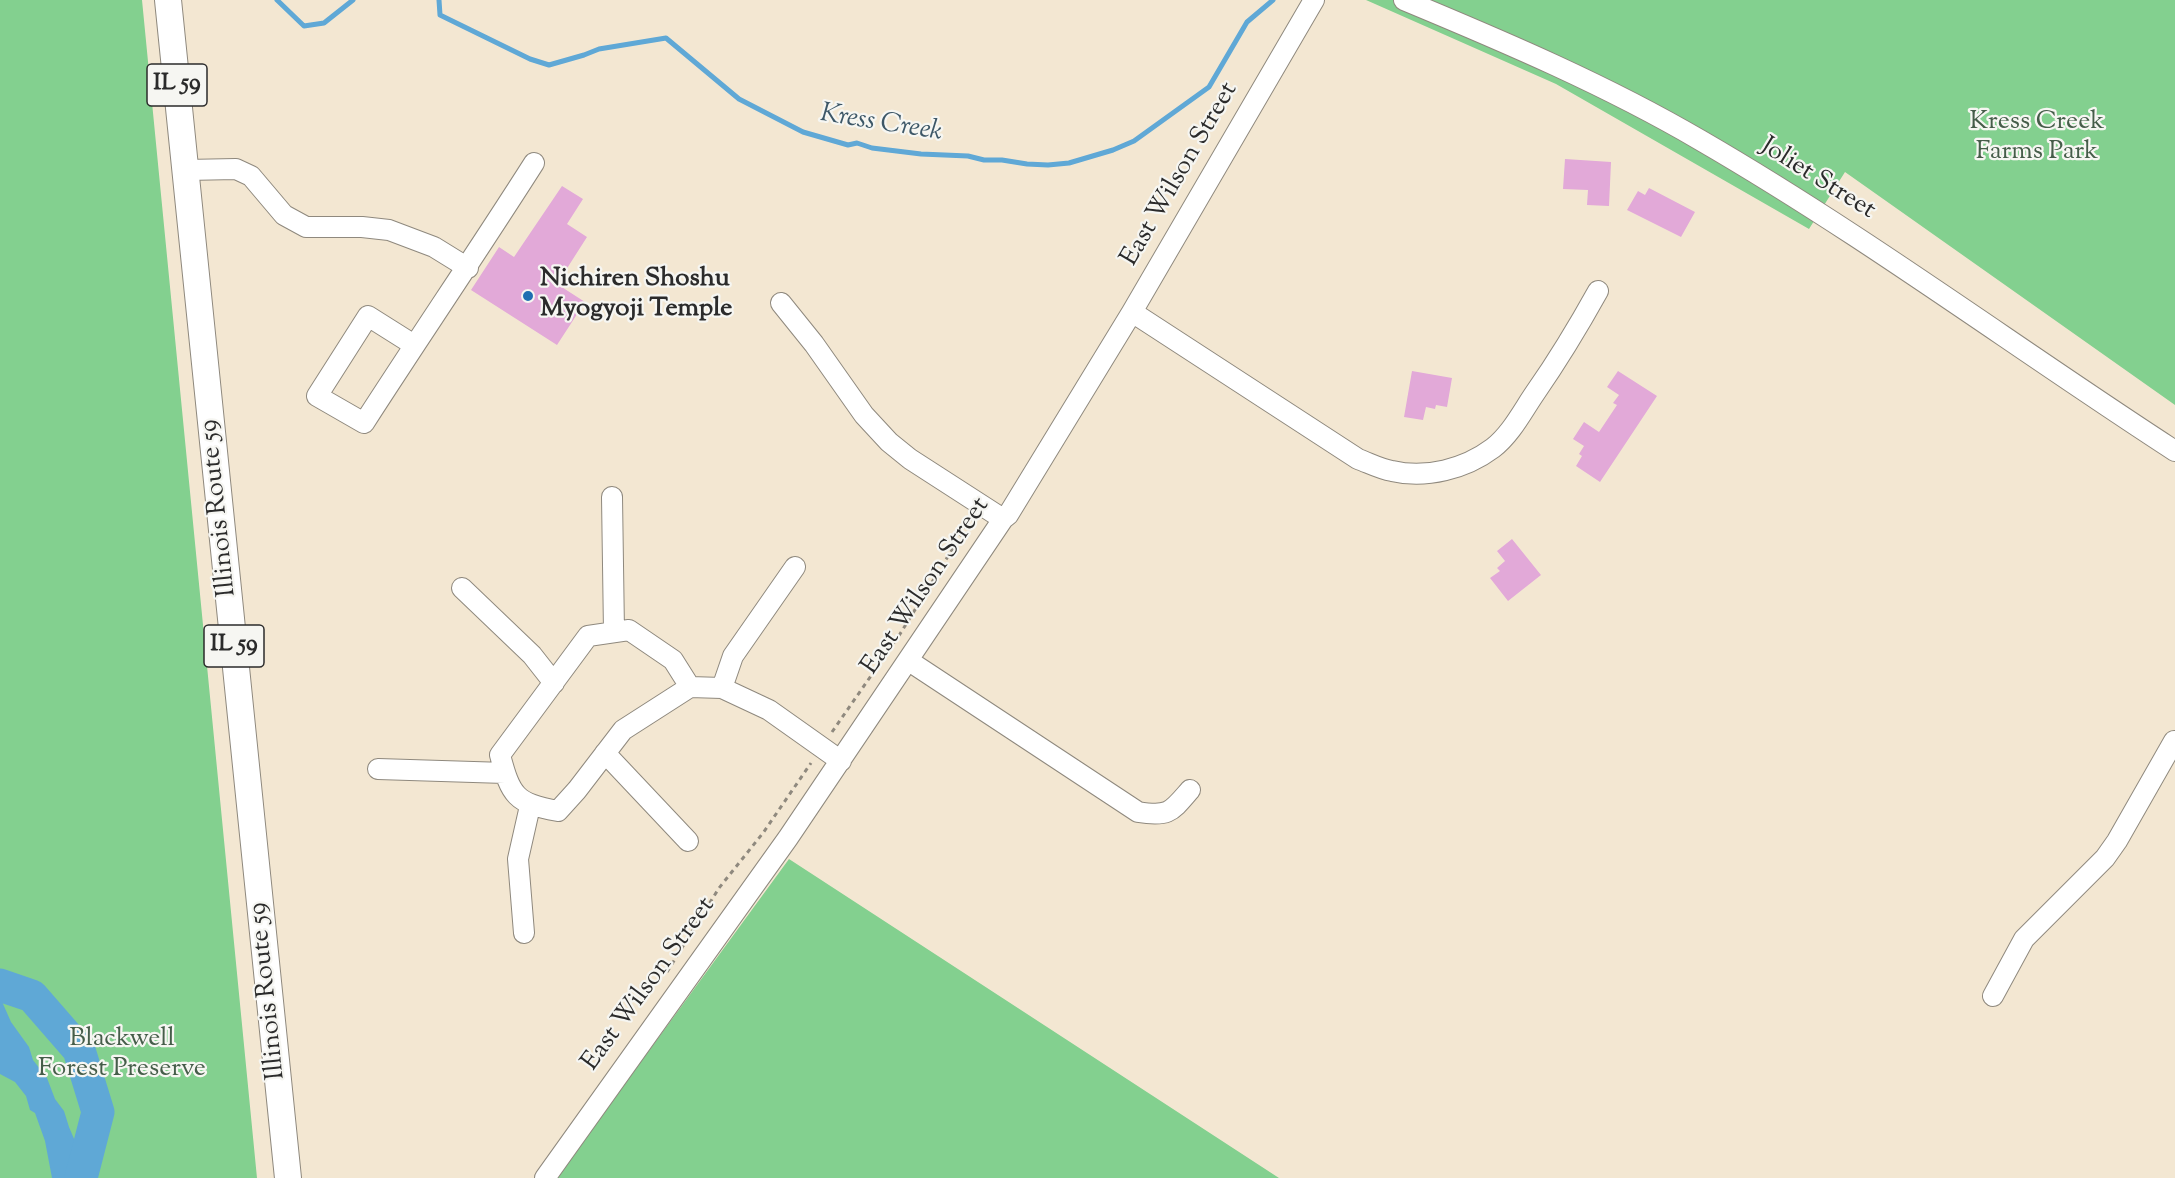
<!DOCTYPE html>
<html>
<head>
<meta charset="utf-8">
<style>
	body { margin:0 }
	canvas { display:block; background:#f3e7d2 }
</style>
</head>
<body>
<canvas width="2175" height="1178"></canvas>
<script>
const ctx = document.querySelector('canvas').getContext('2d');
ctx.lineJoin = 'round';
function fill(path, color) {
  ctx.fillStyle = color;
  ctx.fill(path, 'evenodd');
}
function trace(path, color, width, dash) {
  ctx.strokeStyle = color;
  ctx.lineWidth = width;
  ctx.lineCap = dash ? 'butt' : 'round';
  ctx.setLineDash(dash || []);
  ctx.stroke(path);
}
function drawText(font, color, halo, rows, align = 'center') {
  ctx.font = font + ' "Sorts Mill Goudy",serif';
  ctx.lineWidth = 4.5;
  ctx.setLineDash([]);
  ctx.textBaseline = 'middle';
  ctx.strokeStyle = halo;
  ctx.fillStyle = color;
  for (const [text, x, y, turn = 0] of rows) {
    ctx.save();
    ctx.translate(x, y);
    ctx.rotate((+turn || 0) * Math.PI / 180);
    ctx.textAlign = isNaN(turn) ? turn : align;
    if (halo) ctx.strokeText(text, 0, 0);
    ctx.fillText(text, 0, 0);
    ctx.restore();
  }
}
fill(new Path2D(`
	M0,0H142L257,1178H0Z
	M1366,0H2175V405L1845,172L1809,229L1556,84Z
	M789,859L1279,1178H556Z`), '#83d08f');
fill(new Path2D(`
	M0,997L11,1022L29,1047L33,1060L47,1078L55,1099L64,1111L69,1127L83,1160L87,1178H52L45,1141L35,1113L30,1110L26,1096L15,1082L0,1074Z`), '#5fa8d6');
trace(new Path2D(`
	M277,0L304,26L324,23L353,0
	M439,0L440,15L530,59L549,65L584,55L599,49L666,38L739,99L803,132L848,145L857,143L872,148L921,154L968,156L984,160H1002L1027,164L1048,165L1069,163L1113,150L1134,141L1209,87L1247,22L1273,0`), '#5fa8d6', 5);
trace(new Path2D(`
	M0,985L32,996L79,1050L98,1112L81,1178`), '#5fa8d6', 33);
fill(new Path2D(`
	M1565,159L1611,162L1609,206L1587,205L1588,190L1563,189Z
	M562,186L583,199L567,224L587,237L557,284L585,302L557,345L471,290L499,247L514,257Z
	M1649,188L1695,212L1681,237L1627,210L1638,191L1645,195Z
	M1412,371L1452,378L1447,407L1436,405L1435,409L1426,407L1423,420L1404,417Z
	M1618,371L1657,396L1600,482L1576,466L1582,456L1579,454L1584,446L1573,439L1584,422L1599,432L1617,405L1613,403L1619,395L1607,387Z
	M1512,539L1541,575L1508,601L1490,578L1500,571L1497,568L1505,561L1497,551Z`), '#e2a9d8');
const minor = new Path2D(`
	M1404,0C1505,42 1606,85 1700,140C1864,235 2016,348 2175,451
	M186,170L236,169L251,176L284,215L306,227H362L389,230L434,247L468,268
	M781,303L814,344L864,415L889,442L910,459L1003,519
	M1132,312L1358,459C1369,463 1380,469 1392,471C1426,479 1465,469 1493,448C1511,434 1522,412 1535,393C1558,360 1578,327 1598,291
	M414,345L368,316L317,396L364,423C420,336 478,251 534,163
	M612,497L614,632
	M462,588L532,655L554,683
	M629,630L673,660L690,687L623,730L577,790L558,811C515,803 511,796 500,755L588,636Z
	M909,661L1138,812C1169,817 1171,812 1190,790
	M690,687L722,688L769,710L841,761
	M722,688L733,656L795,567
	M605,753L688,841
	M378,769L505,773
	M524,933L518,859L530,806
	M1993,996L2024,939L2105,858L2117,841L2174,741
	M545,1178L788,838L1003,519L1008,515L1132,312L1314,0`);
const major = new Path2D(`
	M168,0L288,1178`);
trace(minor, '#8f897e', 22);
trace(major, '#8f897e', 28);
trace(new Path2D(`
	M832,732L900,634L971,519
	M667,972L719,888L763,833L811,763`), '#8f897e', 3, [4.5, 4.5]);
trace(minor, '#fff', 20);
trace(major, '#fff', 26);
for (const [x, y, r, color] of [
	[528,296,6,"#1f6fb2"]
]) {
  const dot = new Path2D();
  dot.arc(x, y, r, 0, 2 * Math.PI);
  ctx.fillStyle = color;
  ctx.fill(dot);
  trace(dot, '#f6f6f2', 2);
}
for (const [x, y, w] of [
	[177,85,60],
	[234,646,60]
]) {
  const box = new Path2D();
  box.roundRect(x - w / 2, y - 21, w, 42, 4.5);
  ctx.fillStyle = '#f6f6f2';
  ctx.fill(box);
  trace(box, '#2b2b2b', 1.5);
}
drawText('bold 24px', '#2b2b2b', null, [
	["IL 59",177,85],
	["IL 59",234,646]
]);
drawText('26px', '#455d49', '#f6f6f2', [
	["Kress Creek",2037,124],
	["Farms Park",2037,154],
	["Blackwell",122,1041],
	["Forest Preserve",122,1071]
]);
drawText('26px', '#2b2b2b', '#f6f6f2', [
	["East Wilson Street",1181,175,-60],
	["Joliet Street",1817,180,32],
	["Illinois Route 59",220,508,-96],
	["East Wilson Street",927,587,-56],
	["East Wilson Street",650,985,-54],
	["Illinois Route 59",269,991,-96]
]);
drawText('bold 26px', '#2b2b2b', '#f6f6f2', [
	["Nichiren Shoshu",540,281],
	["Myogyoji Temple",540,311]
], 'left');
drawText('italic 27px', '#3d5767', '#f6f6f2', [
	["Kress Creek",881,125,9]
]);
</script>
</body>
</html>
